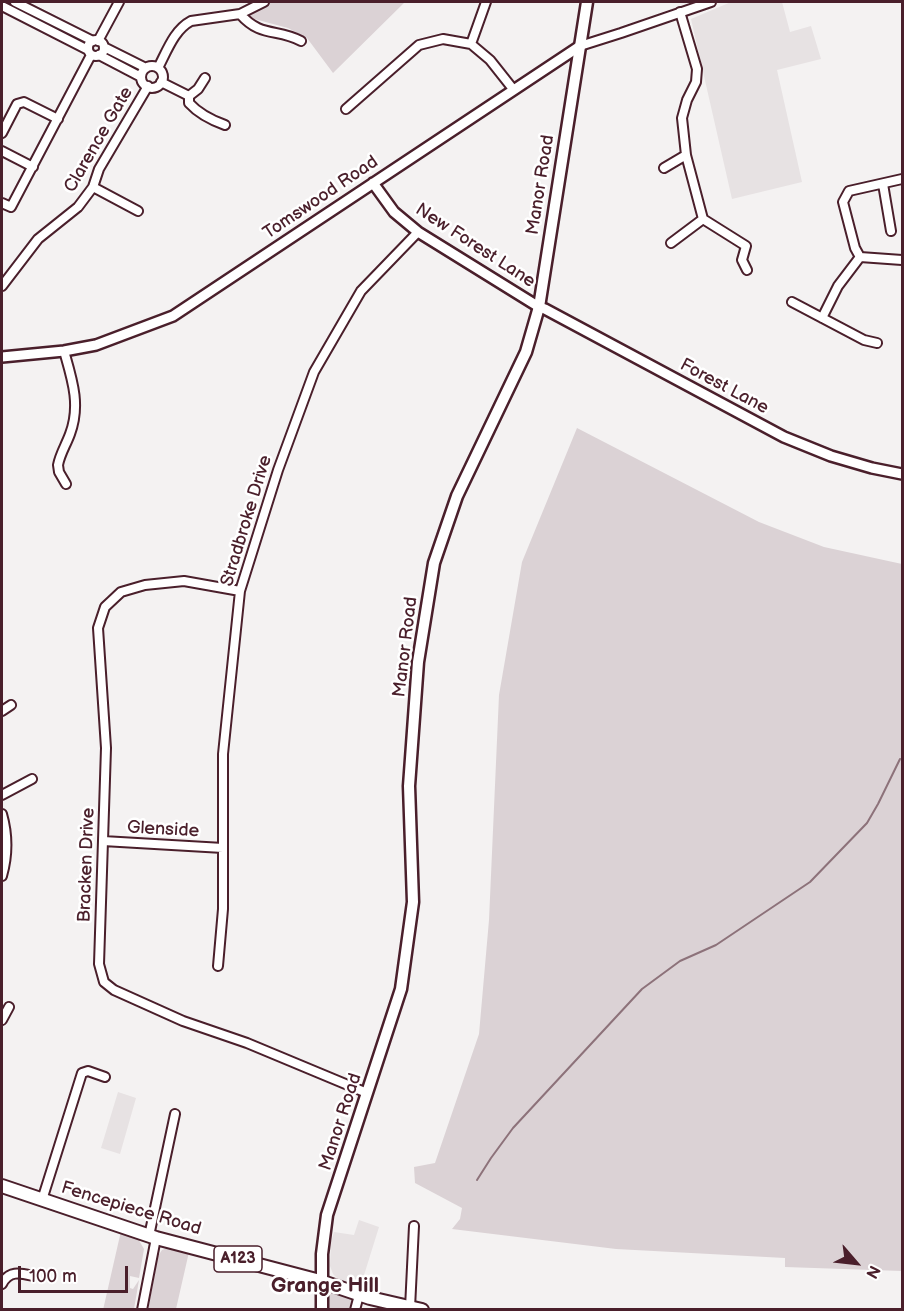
<!DOCTYPE html>
<html>
<head>
<meta charset="utf-8">
<style>
	body { margin:0 }
	#map { position:relative; width:904px; height:1311px; overflow:hidden; background:#f4f2f2; font-family:"Balsamiq Sans",sans-serif }
	canvas { display:block }
	.frame { position:absolute; inset:0; border:3px solid #4a1f2b; pointer-events:none }
	.north { position:absolute; left:826px; top:1233px; width:60px; height:60px; -webkit-text-stroke:4px #fff; paint-order:stroke; rotate:118deg; font-size:16px; font-weight:700; line-height:24px; text-align:center; color:#4a1f2b }
	.north::after { content:''; display:block; margin:auto; width:21px; height:27px; background:#4a1f2b; clip-path:polygon(50% 0,100% 100%,50% 72%,0 100%) }
	.scale { position:absolute; left:18px; top:1266px; width:110px; height:27px; box-sizing:border-box; border:3px solid #4a1f2b; border-top:0; padding-left:8px; font-size:18px; line-height:21px; white-space:nowrap; color:#4a1f2b; -webkit-text-stroke:4px #fff; paint-order:stroke }
</style>
</head>
<body>
<div id="map">
<canvas width="904" height="1311"></canvas>
<div class="frame"></div>
<div class="north">N</div>
<div class="scale">100 m</div>
</div>
<script>
const ctx = document.querySelector('canvas').getContext('2d');
ctx.lineJoin = 'round';
function fill(path, color) {
  ctx.fillStyle = color;
  ctx.fill(path, 'evenodd');
}
function trace(path, color, width, dash) {
  ctx.strokeStyle = color;
  ctx.lineWidth = width;
  ctx.lineCap = dash ? 'butt' : 'round';
  ctx.setLineDash(dash || []);
  ctx.stroke(path);
}
function drawText(font, color, halo, rows, align = 'center') {
  ctx.font = font + ' "Balsamiq Sans",sans-serif';
  ctx.lineWidth = 5;
  ctx.setLineDash([]);
  ctx.textBaseline = 'middle';
  ctx.strokeStyle = halo;
  ctx.fillStyle = color;
  for (const [text, x, y, turn = 0] of rows) {
    ctx.save();
    ctx.translate(x, y);
    ctx.rotate((+turn || 0) * Math.PI / 180);
    ctx.textAlign = isNaN(turn) ? turn : align;
    if (halo) ctx.strokeText(text, 0, 0);
    ctx.fillText(text, 0, 0);
    ctx.restore();
  }
}
fill(new Path2D(`
	M731,2H782L790,32L811,26L821,59L777,70L802,182L732,199L691,19Z
	M118,1092L136,1098L120,1154L101,1148Z
	M359,1220L379,1227L360,1288L339,1280L333,1274L330,1266L331,1242L334,1232L354,1235Z`), '#e7e2e3');
fill(new Path2D(`
	M258,2H405L333,73L307,38L288,28L247,17L259,5Z
	M577,428L759,522L824,547L902,564V1271L785,1267V1258L616,1249L452,1229L460,1219L462,1208L415,1183L414,1167L435,1163L479,1034L489,920L499,695L522,562Z
	M121,1231L137,1237L144,1249L139,1278L130,1276V1288L133,1289L139,1280L134,1309L103,1310Z
	M170,1247L189,1252L176,1309L148,1310L158,1256L162,1250Z
	M334,1292L355,1297L352,1309H326V1296Z`), '#dbd2d5');
trace(new Path2D(`
	M477,1180L491,1158L513,1128L642,989L680,961L716,945L810,882L867,823L878,804L900,759`), '#8d727a', 2);
const minor = new Path2D(`
	M15,2L93,41
	M2,6L88,50
	M680,12L697,69L696,82L687,100L682,118L686,155L703,219L746,246L742,260L747,270
	M240,14C261,38 277,28 301,41
	M88 48a8 8 0 1 1 16 0a8 8 0 1 1-16 0Z
	M98,41L119,2
	M471,44L486,2
	M580,46L621,33L711,2
	M104,47L146,68
	M99,55L141,77
	M141 77a11 11 0 1 1 22 0a11 11 0 1 1-22 0Z
	M158,68C167,51 174,30 191,21L240,14L264,2
	M205,78L198,89L189,96V103C199,114 211,120 225,125
	M161,82L189,96
	M346,109L419,45L443,39L471,44L490,60L513,89
	M2,133L17,104L24,102L58,119
	M2,151L33,167
	M664,168L686,155
	M883,184L891,231
	M93,187L138,211
	M2,203L11,207L91,55
	M671,243L703,219
	M860,257L855,248L843,202L849,191L902,179
	M860,257L902,260
	M2,286L38,239L78,207L93,187L99,169L148,86
	M792,302L864,340L877,343
	M822,318L838,286L860,257
	M64,351C72,379 81,405 70,434C66,445 60,454 58,465L59,472L66,484
	M240,591L184,581L145,585L121,592L105,607L98,628L106,748L99,964L104,982L114,990L183,1021L247,1043L367,1093
	M2,711L11,705
	M2,795L32,779
	M2,814C8,835 8,855 2,876
	M103,841L223,848
	M218,966L223,909V754L240,591L278,470L314,372L361,291L418,232
	M2,1020L9,1007
	M42,1200L82,1073L88,1071L105,1077
	M149,1236L175,1114
	M2,1284C9,1270 20,1273 33,1276
	M410,1308L414,1226
	M142,1310L156,1238
	M355,1310L359,1295`);
const tertiary = new Path2D(`
	M373,183L394,212L418,232L539,307L545,309L784,437L831,456L872,468L902,474
	M2,357L64,351L96,345L173,316L580,46`);
const secondary = new Path2D(`
	M322,1310V1254L327,1215L401,989L413,902L409,786L418,662L434,563L457,496L526,352L539,307L587,2`);
const primary = new Path2D(`
	M2,1186L156,1238L320,1281L370,1298L422,1310`);
trace(minor, '#4a1f2b', 12);
trace(tertiary, '#4a1f2b', 14);
trace(secondary, '#4a1f2b', 15);
trace(primary, '#4a1f2b', 16);
trace(minor, '#fff', 8);
trace(tertiary, '#fff', 9);
trace(secondary, '#fff', 10);
trace(primary, '#fff', 12);
for (const [x, y, w] of [
	[238,1259,48]
]) {
  const box = new Path2D();
  box.roundRect(x - w / 2, y - 13, w, 26, 4.5);
  ctx.fillStyle = '#fff';
  ctx.fill(box);
  trace(box, '#4a1f2b', 1.5);
}
drawText('bold 16px', '#4a1f2b', null, [
	["A123",238,1259]
]);
drawText('18px', '#4a1f2b', '#fff', [
	["Clarence Gate",99,140,-60],
	["Manor Road",541,185,-81],
	["Tomswood Road",321,198,-34],
	["New Forest Lane",475,246,33],
	["Forest Lane",724,387,28],
	["Stradbroke Drive",247,521,-73],
	["Manor Road",406,647,-83],
	["Glenside",163,830,3],
	["Bracken Drive",87,865,-88],
	["Manor Road",341,1122,-72],
	["Fencepiece Road",131,1209,17]
]);
drawText('bold 21px', '#4a1f2b', '#fff', [
	["Grange Hill",325,1287]
]);
</script>
</body>
</html>
